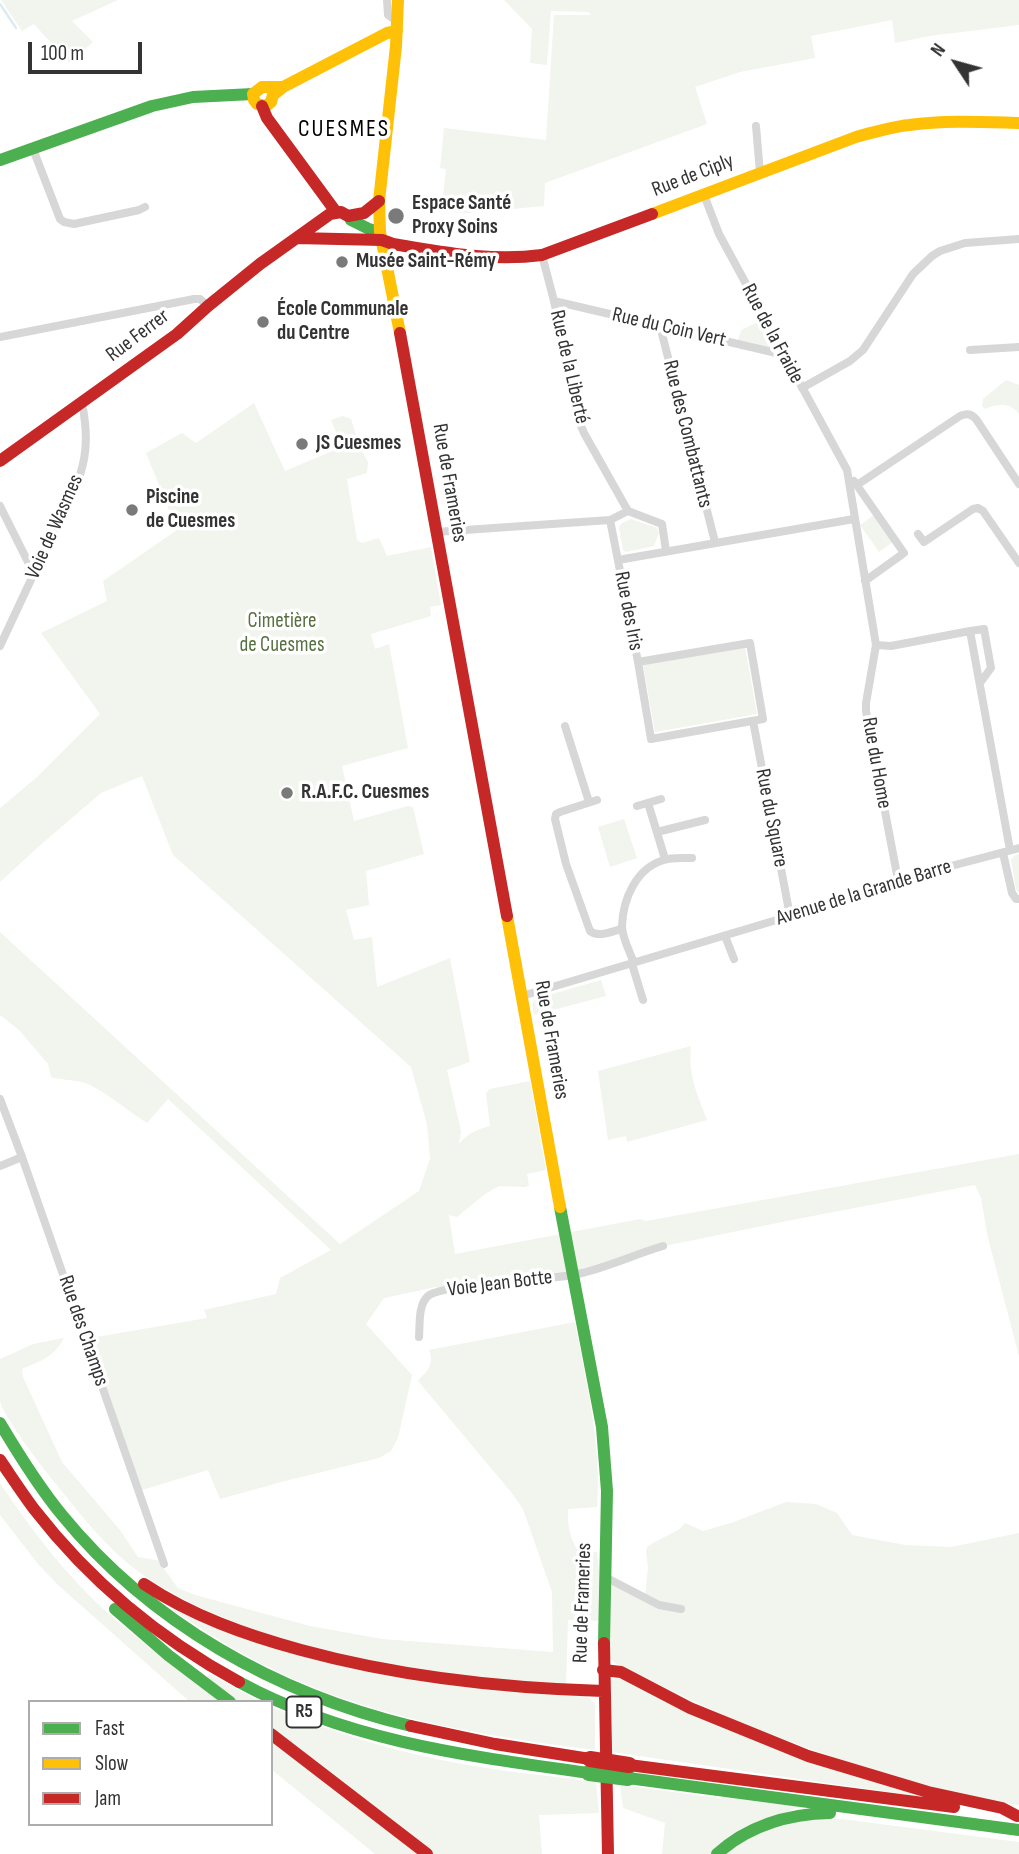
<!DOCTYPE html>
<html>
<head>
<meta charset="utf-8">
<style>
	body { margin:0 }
	#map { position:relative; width:1019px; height:1854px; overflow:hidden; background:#fff; font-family:"Sofia Sans Condensed",sans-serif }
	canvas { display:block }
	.legend { position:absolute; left:28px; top:1700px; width:245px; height:126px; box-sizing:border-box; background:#fff; border:2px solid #adadad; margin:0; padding:9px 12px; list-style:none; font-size:21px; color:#333 }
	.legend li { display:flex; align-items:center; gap:14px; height:35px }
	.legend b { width:35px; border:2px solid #adadad }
	.north { position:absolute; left:921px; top:28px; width:70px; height:70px; -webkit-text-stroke:5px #fff; paint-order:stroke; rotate:306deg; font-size:19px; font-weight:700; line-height:28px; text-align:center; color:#333 }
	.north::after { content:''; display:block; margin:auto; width:24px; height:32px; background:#333; clip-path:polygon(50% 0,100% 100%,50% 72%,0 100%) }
	.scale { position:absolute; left:28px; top:42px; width:114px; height:32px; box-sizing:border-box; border:4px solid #333; border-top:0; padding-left:9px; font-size:21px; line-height:24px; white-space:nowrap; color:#333; -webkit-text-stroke:5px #fff; paint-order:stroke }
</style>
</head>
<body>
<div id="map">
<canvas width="1019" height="1854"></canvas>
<ul class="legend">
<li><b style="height:9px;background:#4caf50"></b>Fast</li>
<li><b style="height:9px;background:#ffc107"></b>Slow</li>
<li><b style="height:9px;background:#c62828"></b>Jam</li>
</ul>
<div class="north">N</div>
<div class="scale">100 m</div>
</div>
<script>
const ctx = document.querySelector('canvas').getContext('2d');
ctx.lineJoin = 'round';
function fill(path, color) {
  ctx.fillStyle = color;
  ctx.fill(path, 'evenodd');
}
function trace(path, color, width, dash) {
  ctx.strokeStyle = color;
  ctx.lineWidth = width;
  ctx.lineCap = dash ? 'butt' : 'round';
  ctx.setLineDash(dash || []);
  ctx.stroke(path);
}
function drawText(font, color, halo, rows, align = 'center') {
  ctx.font = font + ' "Sofia Sans Condensed",sans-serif';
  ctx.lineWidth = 7;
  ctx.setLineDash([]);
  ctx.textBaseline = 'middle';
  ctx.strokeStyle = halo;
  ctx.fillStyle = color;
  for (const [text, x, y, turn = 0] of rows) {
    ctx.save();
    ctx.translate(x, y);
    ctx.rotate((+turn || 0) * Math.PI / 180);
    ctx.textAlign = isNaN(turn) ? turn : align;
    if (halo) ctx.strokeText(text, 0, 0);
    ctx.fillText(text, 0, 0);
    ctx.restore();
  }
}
fill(new Path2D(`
	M1,0H118L72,21L93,42L69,63L34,24L22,31Z
	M504,0H1019V25L929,36L895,43L892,20L811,36L815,58L740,72L695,87L707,124L545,183L544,206L469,213L441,212L446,169L440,168L444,128L546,140L554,15H590L589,12L551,11L547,65L530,63L532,29Z
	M760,321L772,343L770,348L738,340L741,330Z
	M1006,380L1019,385V414C1010,402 998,404 985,409L982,406L983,399Z
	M254,403L285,471L342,447L331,420L343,416L351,419L359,445L368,462L367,473L347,479L357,540L362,543L379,538L387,556L431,547L441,605L430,607L431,616L371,634L375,649L389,644L408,748L342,766L354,821L408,806L413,807L424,854L366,871L369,905L346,910L354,940L372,937L377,987L450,958L470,1062L447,1070L461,1131L459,1144C467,1134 477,1129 490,1126L486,1093L490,1089L530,1081L546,1170L527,1174L529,1185L526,1187L499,1186L485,1194L457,1217L449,1215L455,1254L640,1219L646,1221L1019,1154V1356L988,1238L981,1198L975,1185L797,1219L664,1246L572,1273L441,1292L436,1287L384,1298L366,1324L412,1375L398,1438L391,1451L379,1458L285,1481L220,1499L208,1470L139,1491L85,1339L207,1318L204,1310L276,1294L280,1278L331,1250L168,1099L147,1123C128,1111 110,1095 90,1085C78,1079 64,1081 51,1077L48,1064L19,1030L0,1015V932L340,1244L419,1191L430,1159L427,1124L411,1067L173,855L142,776L101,793L37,848L0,882V808L36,778L100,714L41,633L107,601L103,581L177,530L146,453L182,433L196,443Z
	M874,515L893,542L879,552L860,525Z
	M631,519L657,528L659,533L654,546L626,552L623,550L619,527L622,523Z
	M745,647L757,714L655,732L643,665Z
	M624,819L637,858L610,867L598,827Z
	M1019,854V893L1016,889L1011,860L1015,855Z
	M601,980L606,996L534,1015L532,1005L535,999Z
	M691,1046C688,1076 697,1093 707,1120L627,1142L626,1136L608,1140L598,1071Z
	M575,1322C586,1383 602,1445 597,1507L568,1509C567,1526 570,1537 578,1551L597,1552L604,1621L568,1620L566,1686C522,1681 477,1679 434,1672C338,1656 231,1633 149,1579C112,1555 83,1518 56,1484C45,1471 2,1415 0,1401C0,1388 0,1372 0,1359L33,1344L64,1338C54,1357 41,1361 22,1369L23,1377L62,1462L120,1530L138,1557L161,1561L165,1570L178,1588L195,1595L310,1626L382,1639L553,1652L552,1592L523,1509L511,1492L418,1381C427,1370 435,1366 429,1350Z
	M0,1483C32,1531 67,1577 110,1615C145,1646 184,1673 220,1702H190L58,1585L38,1564L0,1515Z
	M786,1502L816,1504L837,1513L852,1535L905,1545L951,1547L1019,1533V1805L993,1801L898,1780L745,1726L616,1664L610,1659V1583L645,1597L648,1567L646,1552L647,1547L651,1544L680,1529L685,1523L703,1531L731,1523Z
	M171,1609L332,1662L586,1696L595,1703V1750C482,1736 364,1717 262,1664C230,1648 200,1628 171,1609Z
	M207,1675H211L260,1702H238L208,1678Z
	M617,1677L930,1798L612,1752L611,1681Z
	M271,1707C333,1733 396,1752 462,1764C506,1772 552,1776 596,1782L599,1813L539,1815L542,1854H434L271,1728Z
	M271,1741L418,1854H375L271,1769Z
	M620,1785L719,1798L726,1797L799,1806L713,1854H662L665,1823L623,1808Z
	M813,1819H842L1019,1842V1854H725L760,1831Z`), '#f1f5ed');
trace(new Path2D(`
	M0,4L16,28`), '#ddebf3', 2.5);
trace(new Path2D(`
	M387,0L388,15L398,22
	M756,126L760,173
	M33,149L60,219L64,222L74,224L139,210L145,207
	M704,195L719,234L847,470L876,645L866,703V711L898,880
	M542,255L554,301L577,416L584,433L628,511
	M554,301L785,355
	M660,326L715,542
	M0,337L194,299H200L208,306
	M970,350L1019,347
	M802,388L850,361L863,350L913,274L932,256L940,251L965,243L1019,239
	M854,481L904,553L865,581
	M857,485L960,416C968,413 971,414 976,419L1019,484
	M0,506L34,574
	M610,520L638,662L651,739L763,719L750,643L638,662
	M436,532L610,520L628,511L662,524L666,551
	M918,534L924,542L973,509L978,508L983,511L1019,563
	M618,560L854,519
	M876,645L891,646L970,631
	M0,646L80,475C88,450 87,429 82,403
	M980,683L991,668L984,629L970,631C983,704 997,777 1010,850
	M753,721L790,916
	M565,726L589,802
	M597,800L560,812L556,814L555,819L566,864L590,931C599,938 612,931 622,929
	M648,803L665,859
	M637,806L661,799
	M657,832L705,820
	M1003,853L1012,893L1016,899H1019
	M725,936L734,959
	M634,963C630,952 622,938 622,926C623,899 636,868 664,860C672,857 684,858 692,858
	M632,964L643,1000
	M522,996L790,916L898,880L1019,848
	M0,1099L22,1157L164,1564
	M0,1166L22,1157
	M419,1337C420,1324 418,1305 428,1296C436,1289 479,1284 491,1282C521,1279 553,1280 582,1273C610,1266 636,1254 663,1246
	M605,1577L659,1605L681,1609`), '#d7d7d7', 8);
trace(new Path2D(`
	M0,160L152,106L193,97L253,94
	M351,220L369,229L380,232
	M560,1207L602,1427L607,1491L604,1643
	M0,1423C19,1455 39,1487 62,1515C150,1623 277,1694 411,1726
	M115,1609L168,1655L230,1702
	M239,1682C347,1741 468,1756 589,1773
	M628,1778L1019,1830
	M717,1854C749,1825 787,1814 830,1813`), '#4caf50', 12);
trace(new Path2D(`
	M398,0L396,46L379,201L380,232L400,333
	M253,94L254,100L257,104L266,106L271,102L273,95L283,87L387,33L397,31
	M253,94L262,87H283
	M652,214L856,137C874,132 891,127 909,125C946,120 983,122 1019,123
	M507,916L560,1207`), '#ffc107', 12);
trace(new Path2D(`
	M262,106L267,118L336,212
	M296,238L382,240L393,244C443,252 491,262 542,255L652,214
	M400,333L507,916
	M0,461L177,334L208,306L260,264L330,214L341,212L348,216L364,213L379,201
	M0,1460C11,1476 22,1493 34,1509C89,1580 160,1639 239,1682
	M144,1584C192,1616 246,1635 301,1650C400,1677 501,1688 603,1691
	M604,1643L608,1854
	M603,1670L621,1672L690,1708L808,1756L928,1792L1002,1808L1017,1816
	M411,1726L495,1744L590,1759
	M271,1734L427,1854
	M629,1765L954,1807`), '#c62828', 12);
trace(new Path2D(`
	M589,1773L628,1778`), '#4caf50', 16);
trace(new Path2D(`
	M590,1759L629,1765`), '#c62828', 16);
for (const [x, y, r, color] of [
	[396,216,9,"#7a7a7a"],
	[342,262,7,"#7a7a7a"],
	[263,322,7,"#7a7a7a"],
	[302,444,7,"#7a7a7a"],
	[132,510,7,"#7a7a7a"],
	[287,793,7,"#7a7a7a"]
]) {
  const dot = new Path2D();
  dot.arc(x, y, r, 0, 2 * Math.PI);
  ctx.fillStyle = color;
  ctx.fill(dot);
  trace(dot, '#fff', 2.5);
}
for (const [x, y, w] of [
	[304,1712,35]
]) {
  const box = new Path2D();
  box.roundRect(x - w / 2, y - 15.5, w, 31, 5);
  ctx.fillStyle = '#fff';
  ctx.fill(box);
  trace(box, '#333', 2);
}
drawText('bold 19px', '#333', null, [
	["R5",304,1712]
]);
drawText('21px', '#333', '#fff', [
	["Rue de Ciply",693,176,-21],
	["Rue du Coin Vert",669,328,13],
	["Rue de la Fraide",772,334,62],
	["Rue Ferrer",138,336,-37],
	["Rue de la Liberté",569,367,77],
	["Rue des Combattants",687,434,76],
	["Rue de Frameries",449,483,80],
	["Voie de Wasmes",55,527,-66],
	["Rue des Iris",628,611,79],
	["Rue du Home",876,763,80],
	["Rue du Square",771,818,79],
	["Avenue de la Grande Barre",864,893,-17],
	["Rue de Frameries",551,1040,80],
	["Voie Jean Botte",500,1284,-7],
	["Rue des Champs",83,1331,71],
	["Rue de Frameries",583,1603,-88]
]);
drawText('bold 21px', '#333', '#fff', [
	["Espace Santé",412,204],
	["Proxy Soins",412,228],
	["Musée Saint-Rémy",356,262],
	["École Communale",277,310],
	["du Centre",277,334],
	["JS Cuesmes",316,444],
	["Piscine",146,498],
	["de Cuesmes",146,522],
	["R.A.F.C. Cuesmes",301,793]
], 'left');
drawText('21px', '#56703f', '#fff', [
	["Cimetière",282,622],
	["de Cuesmes",282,646]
]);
ctx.letterSpacing = '2px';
drawText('24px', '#000', '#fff', [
	["CUESMES",344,130]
]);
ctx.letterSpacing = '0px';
</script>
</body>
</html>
